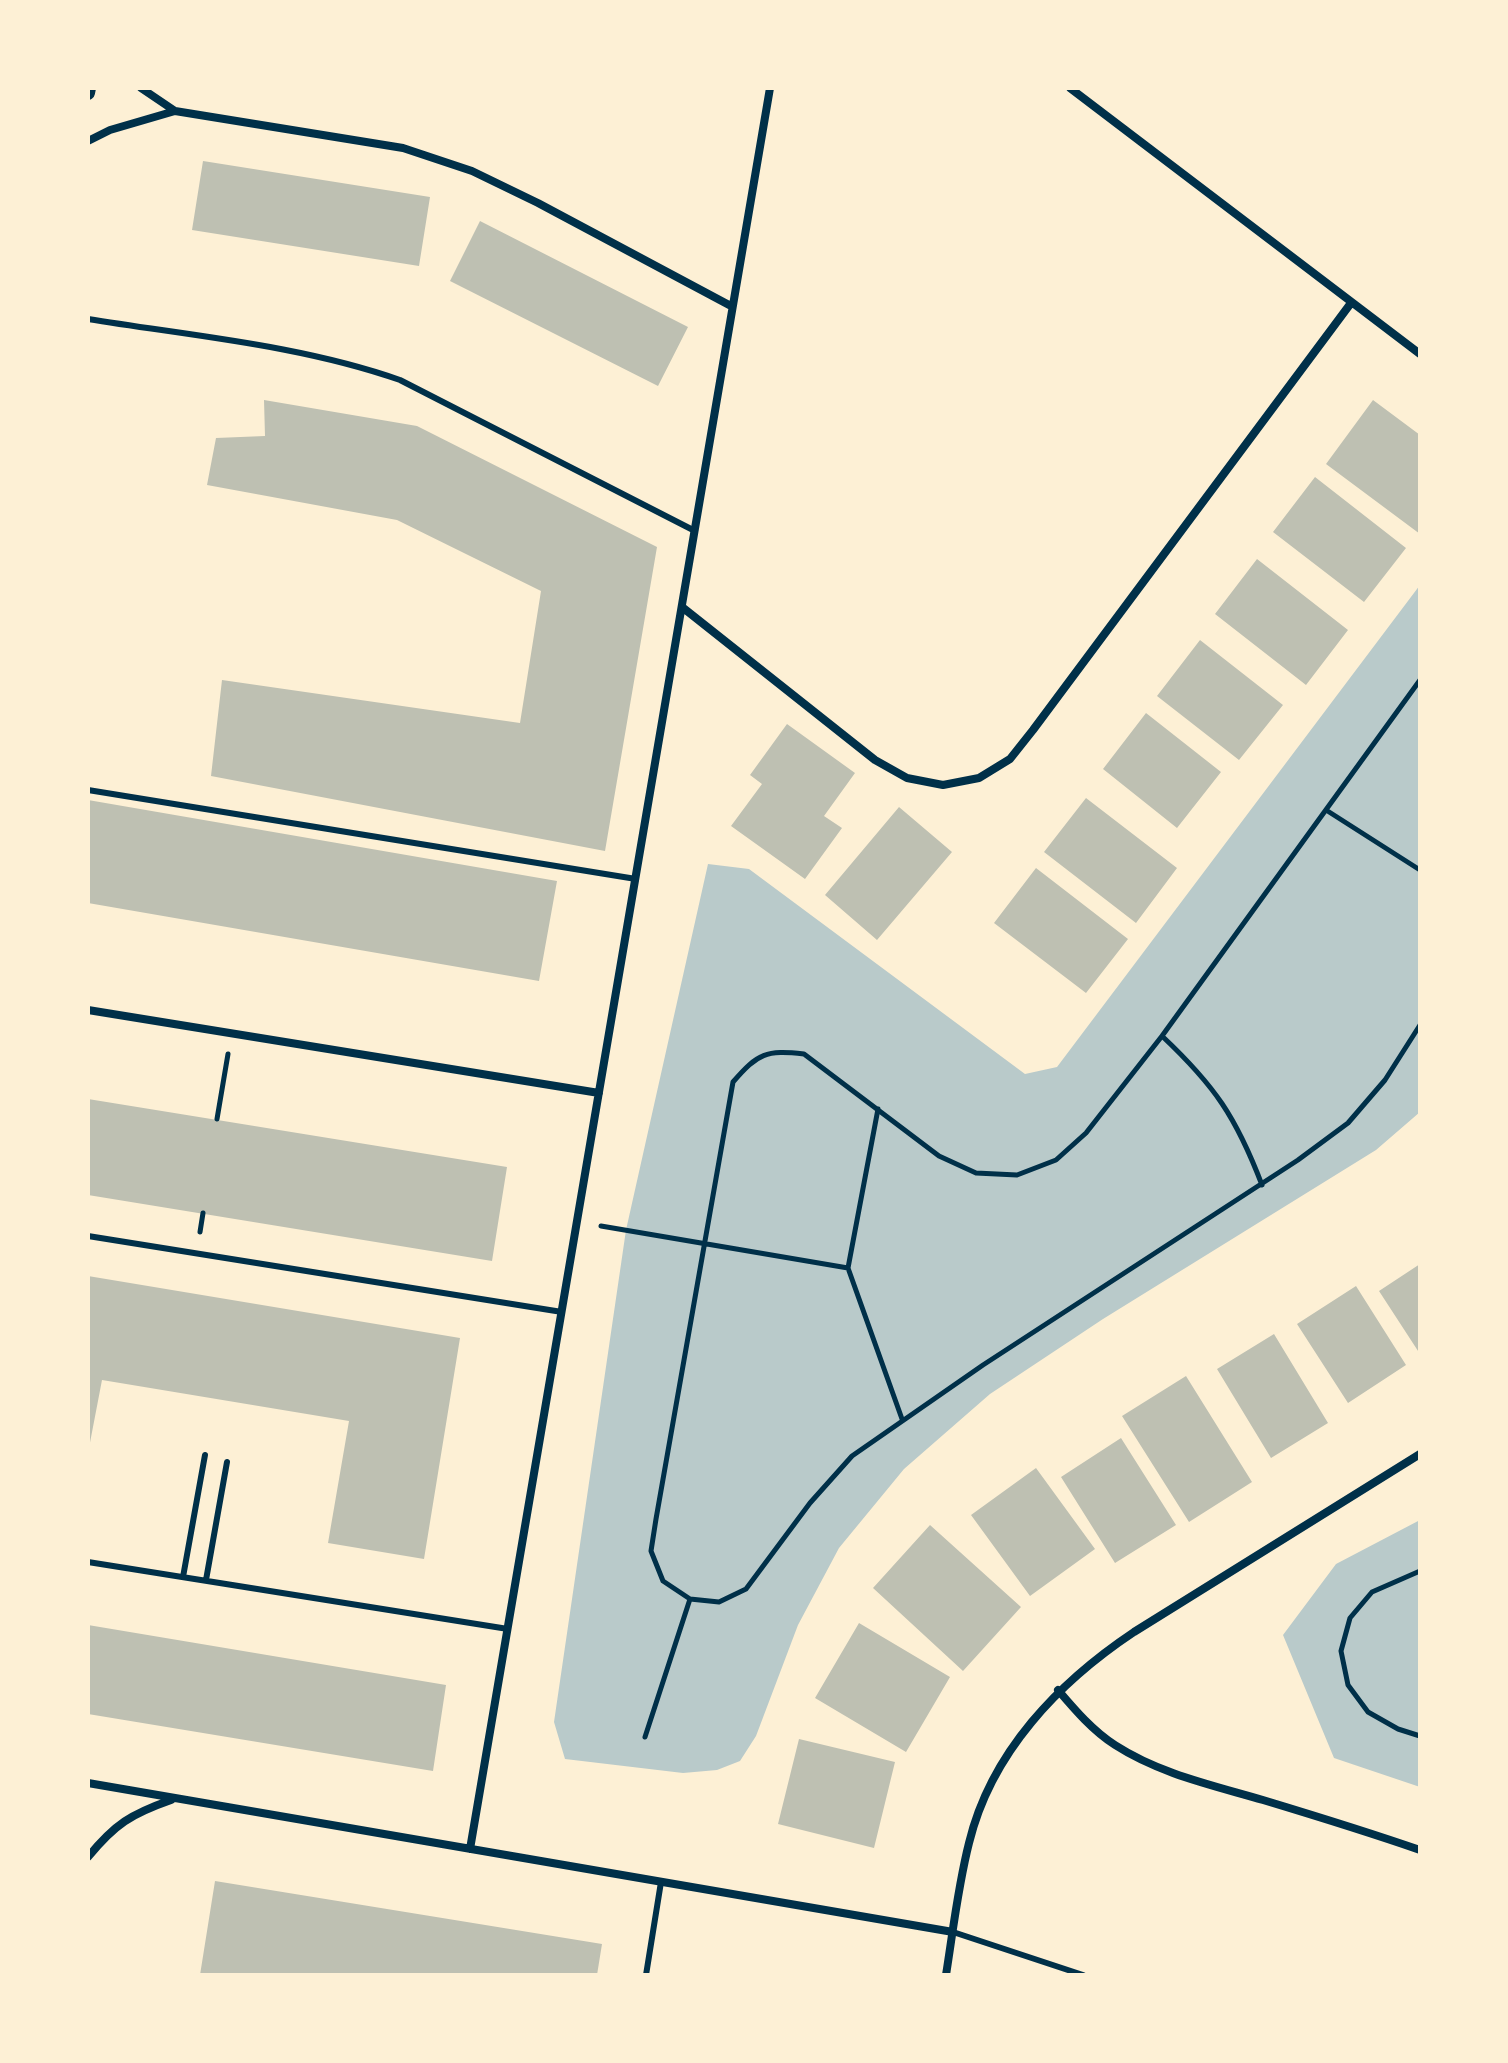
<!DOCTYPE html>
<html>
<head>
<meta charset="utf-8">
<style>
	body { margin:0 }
	#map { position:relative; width:1508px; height:2063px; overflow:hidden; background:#fdf0d5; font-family:Inter,sans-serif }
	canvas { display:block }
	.frame { position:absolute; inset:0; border:90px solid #fdf0d5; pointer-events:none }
</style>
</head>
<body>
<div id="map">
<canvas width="1508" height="2063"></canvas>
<div class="frame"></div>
</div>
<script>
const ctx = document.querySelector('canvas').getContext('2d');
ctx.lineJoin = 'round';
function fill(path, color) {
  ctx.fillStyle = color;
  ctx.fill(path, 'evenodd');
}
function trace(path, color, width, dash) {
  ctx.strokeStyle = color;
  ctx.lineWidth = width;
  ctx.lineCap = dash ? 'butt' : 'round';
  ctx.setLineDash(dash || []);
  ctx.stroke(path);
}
fill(new Path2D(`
	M1420,585V1112L1376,1150L1103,1319L990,1394L904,1469L839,1548L798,1625L756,1736L740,1761L717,1770L683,1773L565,1759L554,1722L626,1230L708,864L749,869L1025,1074L1057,1067Z
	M1420,1520V1787L1334,1758L1283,1635L1336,1564Z`), '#b9caca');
fill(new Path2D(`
	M203,161L430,197L419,266L192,230Z
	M480,221L688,327L658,386L450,281Z
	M264,400L417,426L657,547L605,851L211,776L222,680L520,723L541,591L397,520L207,485L216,438L265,436Z
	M1373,400L1420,435V534L1326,464Z
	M1315,477L1406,548L1364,602L1273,532Z
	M1257,559L1348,630L1306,685L1215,614Z
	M1200,640L1283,705L1239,760L1157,696Z
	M1146,713L1221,772L1177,828L1103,769Z
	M787,724L855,773L824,816L842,828L805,879L731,826L762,784L750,775Z
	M1086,798L1177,868L1136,923L1044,852Z
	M88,800L557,881L539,981L88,903Z
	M899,807L952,852L877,940L825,895Z
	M1036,868L1128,939L1086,993L994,923Z
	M88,1099L507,1167L492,1261L88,1195Z
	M1420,1264V1354L1379,1291Z
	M88,1276L460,1338L424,1559L328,1543L349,1421L102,1380L88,1453Z
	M1356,1286L1406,1365L1348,1403L1297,1324Z
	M1274,1334L1328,1423L1271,1458L1217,1369Z
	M1186,1376L1252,1482L1189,1522L1122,1416Z
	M1121,1438L1176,1525L1115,1563L1061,1477Z
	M1036,1468L1095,1549L1030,1596L971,1515Z
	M930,1525L1021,1607L963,1671L873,1588Z
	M859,1623L950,1677L906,1752L815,1698Z
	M88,1625L446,1685L433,1771L88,1714Z
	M799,1739L895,1762L874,1848L778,1824Z
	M215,1881L602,1944L597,1975H200Z`), '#bec0b2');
trace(new Path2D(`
	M1420,680L1162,1036L1086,1133L1056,1160L1017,1175L976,1173L939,1156L804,1054C766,1050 758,1053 733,1082L656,1519L651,1551L663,1581L690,1599L719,1602L746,1589L810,1503L852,1456L983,1365L1298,1160L1348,1123L1385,1080L1420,1025
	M1326,810L1420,870
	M1162,1036C1215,1086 1236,1117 1262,1185
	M878,1109L848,1268L902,1419
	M217,1119L228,1054
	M601,1226L848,1268
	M200,1232L203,1213
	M1420,1571L1372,1592L1350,1618L1341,1651L1348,1685L1368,1712L1398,1729L1420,1736
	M645,1737L690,1599`), '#003049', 5);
trace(new Path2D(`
	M88,319C192,336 300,345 400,380L695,531
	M88,790L636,879
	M88,1236L562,1312
	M88,1562L508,1629
	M183,1577L205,1455
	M206,1580L227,1462
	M953,1932L1083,1975
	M646,1975L661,1882`), '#003049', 6);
trace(new Path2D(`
	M141,88L175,111
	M1070,88L1420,354
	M88,141L110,130L175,111L403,148L472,171L538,203L731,306
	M682,607L875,760L907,778L943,785L979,778L1010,759L1033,730L1351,303
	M88,1010L599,1093
	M1058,1690C1075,1710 1093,1731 1115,1745C1160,1774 1212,1785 1263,1800C1316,1816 1368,1832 1420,1850
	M88,1783L953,1932
	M470,1849L770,88
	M88,1857C115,1824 131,1814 171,1800
	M946,1975C953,1931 958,1886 969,1843C991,1752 1059,1682 1134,1632L1420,1454`), '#003049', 8);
trace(new Path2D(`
	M88,93L89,88`), '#003049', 14);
</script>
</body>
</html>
